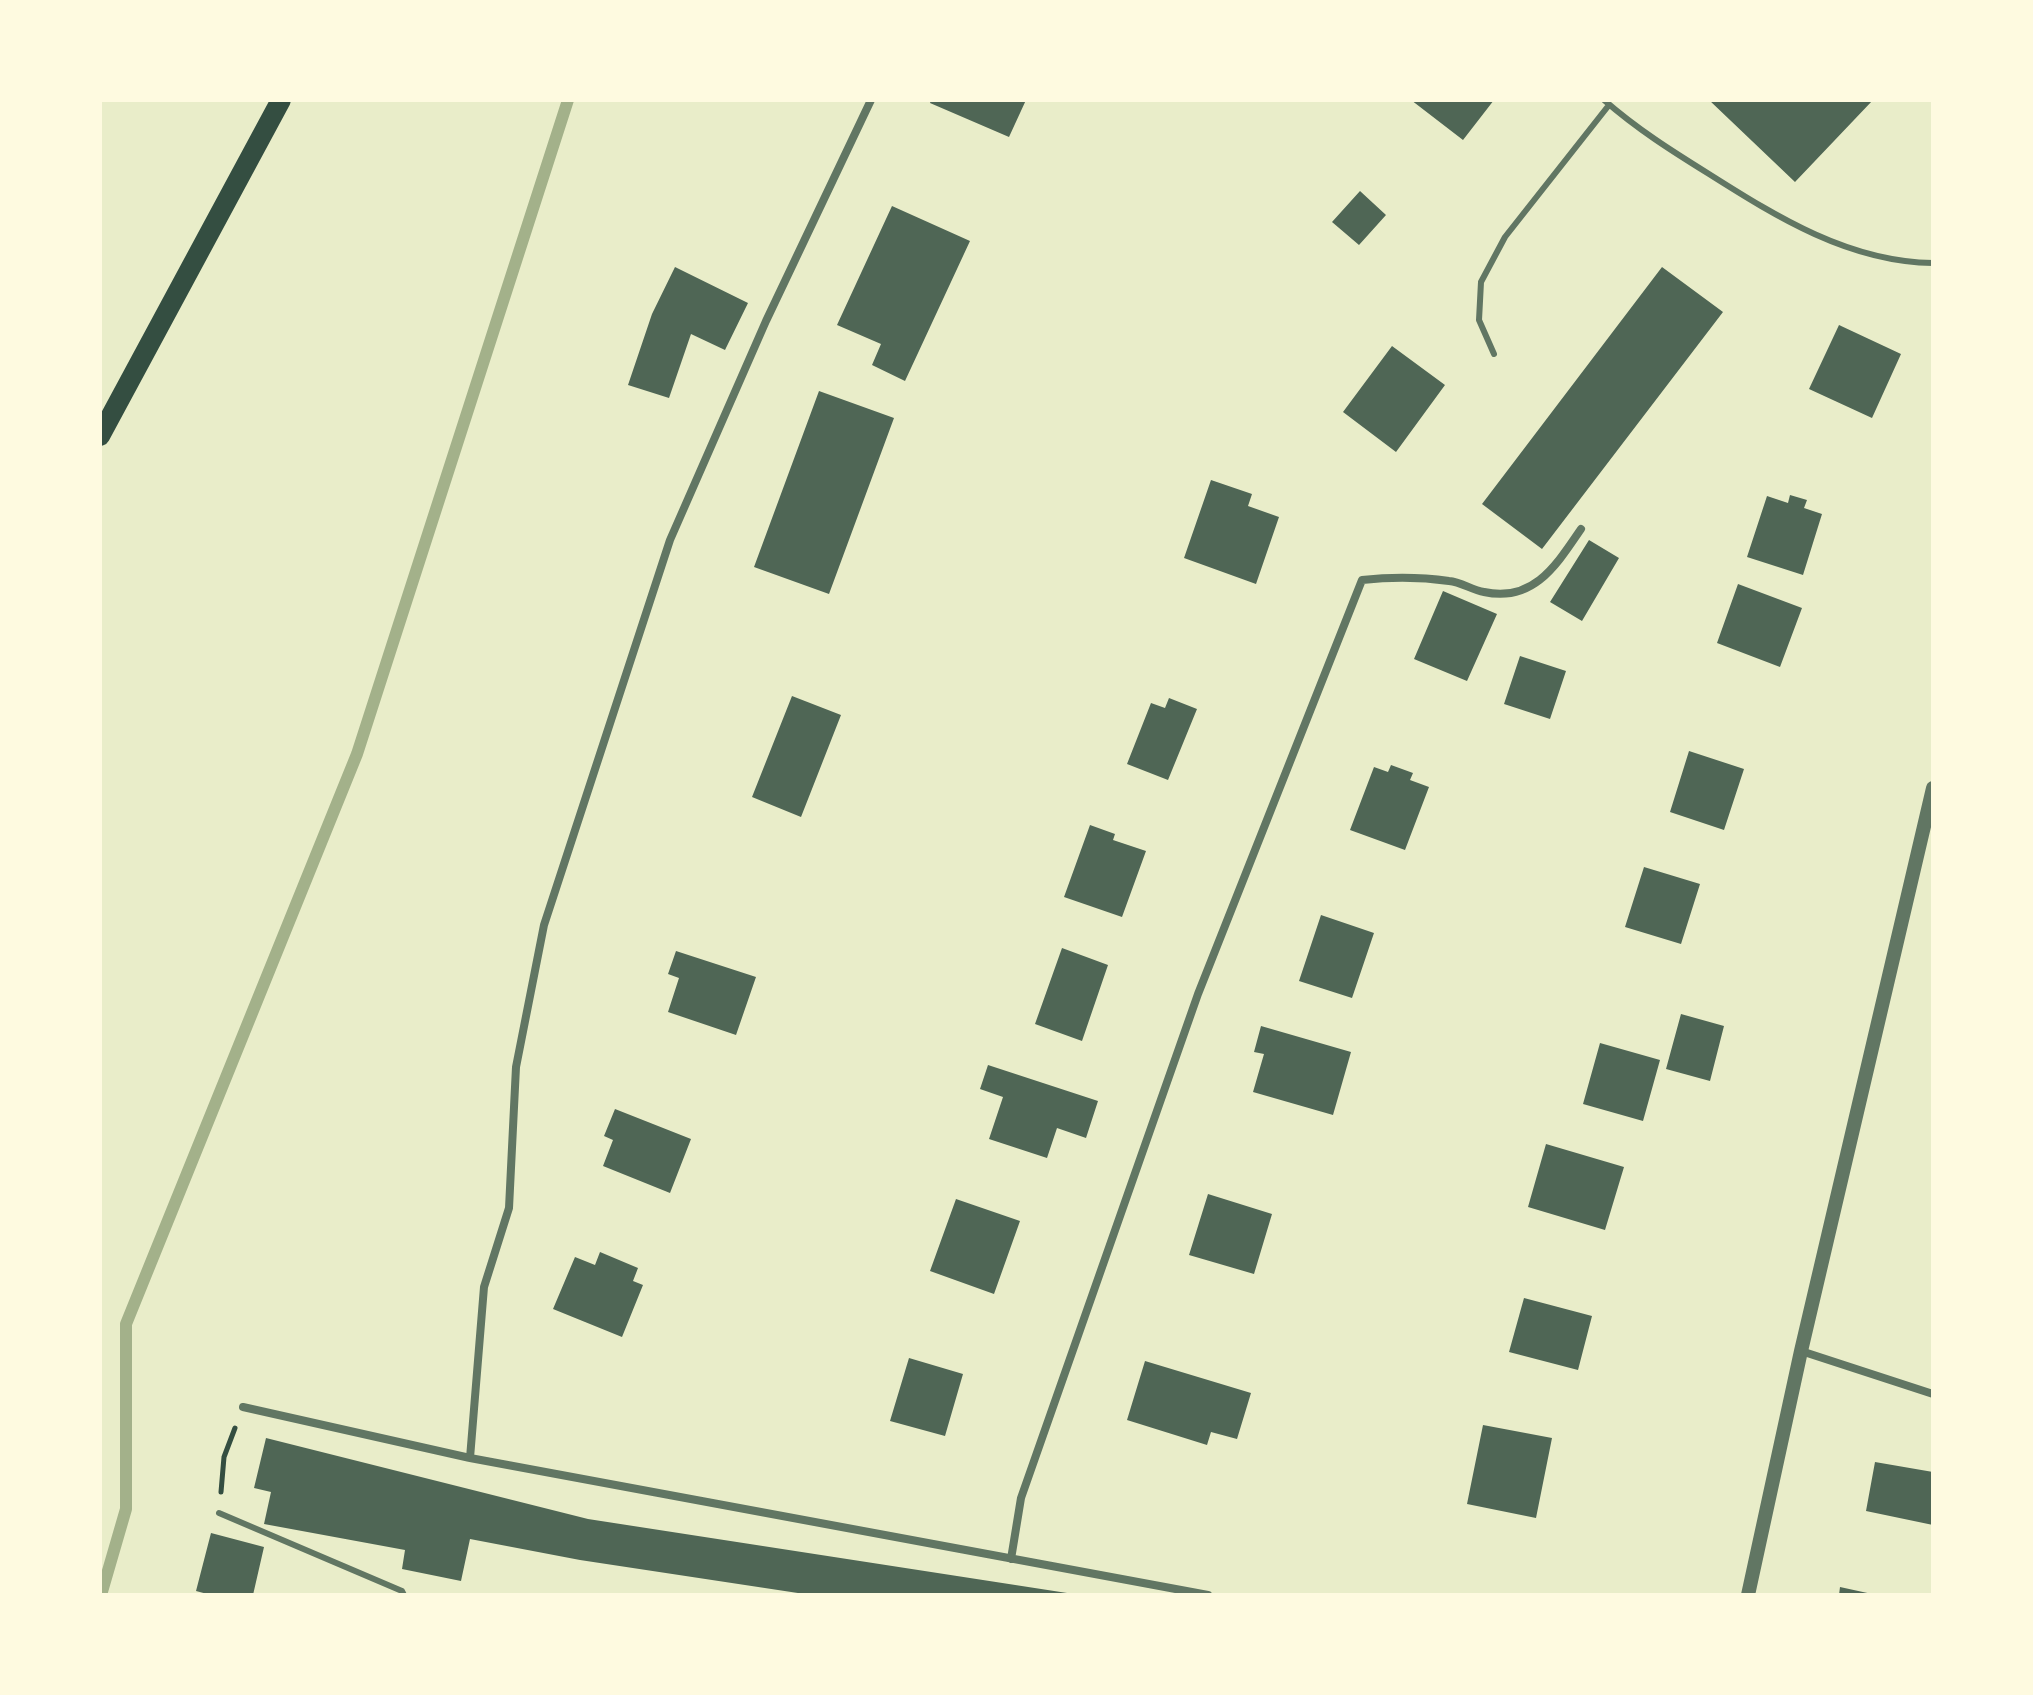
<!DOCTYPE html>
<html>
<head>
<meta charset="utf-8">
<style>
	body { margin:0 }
	#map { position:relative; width:2033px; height:1695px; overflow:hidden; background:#e9edc9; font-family:Montserrat,sans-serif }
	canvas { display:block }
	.frame { position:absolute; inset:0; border:102px solid #fefae0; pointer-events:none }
</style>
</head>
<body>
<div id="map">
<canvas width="2033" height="1695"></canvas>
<div class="frame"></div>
</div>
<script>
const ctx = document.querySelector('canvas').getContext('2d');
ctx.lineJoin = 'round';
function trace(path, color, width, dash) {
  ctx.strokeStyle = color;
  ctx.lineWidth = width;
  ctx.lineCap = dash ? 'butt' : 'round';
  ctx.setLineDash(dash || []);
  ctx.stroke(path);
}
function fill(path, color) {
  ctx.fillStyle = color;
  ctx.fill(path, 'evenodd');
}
trace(new Path2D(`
	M101,1595L126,1509V1324L357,754L568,100`), '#a3b18a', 12);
fill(new Path2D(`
	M931,100H1026L1009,137L930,103Z
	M1411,100H1494L1463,140Z
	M1709,100H1873L1795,182Z
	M1360,191L1386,215L1359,245L1332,222Z
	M892,206L970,241L905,381L872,365L881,344L837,325Z
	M675,267L748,303L725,350L691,334L669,398L628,385L652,314Z
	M1662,267L1723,312L1542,549L1482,504Z
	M1839,325L1901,354L1872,418L1809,389Z
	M1392,346L1445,385L1396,452L1343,412Z
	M819,391L894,418L829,594L754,567Z
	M1211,480L1252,494L1248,506L1279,517L1256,584L1184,558Z
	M1790,495L1807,500L1804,508L1822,514L1803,575L1747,557L1767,496L1788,503Z
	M1589,540L1619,558L1582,621L1550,602Z
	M1738,584L1802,608L1780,667L1717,643Z
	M1443,591L1497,614L1467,681L1414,659Z
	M1520,656L1566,671L1550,719L1504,704Z
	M792,696L841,715L801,817L752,797Z
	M1169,698L1197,709L1168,780L1127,764L1151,703L1165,708Z
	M1689,751L1744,769L1724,830L1670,812Z
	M1391,765L1413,773L1410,780L1429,787L1405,850L1350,830L1374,767L1388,772Z
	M1090,825L1115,834L1113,840L1146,851L1122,917L1064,897Z
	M1644,867L1700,884L1681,944L1625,927Z
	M1321,915L1374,933L1352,998L1299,981Z
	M1062,948L1108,965L1082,1041L1035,1024Z
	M676,951L756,977L736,1035L668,1012L679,978L668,974Z
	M1681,1014L1724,1026L1710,1081L1666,1069Z
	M1261,1026L1351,1052L1333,1115L1253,1092L1264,1054L1254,1052Z
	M1600,1043L1660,1060L1643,1121L1583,1104Z
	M988,1065L1098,1101L1086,1138L1057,1128L1047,1158L989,1139L1003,1097L980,1089Z
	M615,1109L691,1139L670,1193L603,1166L613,1140L604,1136Z
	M1546,1144L1624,1167L1605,1230L1528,1207Z
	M1208,1194L1272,1214L1254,1274L1189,1255Z
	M956,1199L1020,1221L994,1294L930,1271Z
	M600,1252L638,1268L633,1281L643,1285L622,1337L553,1309L575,1257L595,1265Z
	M1524,1298L1592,1316L1578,1370L1509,1352Z
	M909,1358L963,1374L945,1436L890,1421Z
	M1145,1361L1251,1393L1237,1439L1211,1432L1207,1445L1127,1420Z
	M1483,1425L1552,1438L1536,1518L1467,1504Z
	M266,1438L588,1519L1080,1595H811L580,1560L470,1539L461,1581L402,1569L405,1550L264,1524L271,1492L254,1488Z
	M1875,1462L1933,1472V1525L1866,1511Z
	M211,1533L264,1547L253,1595H211L196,1591Z
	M1840,1587L1872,1594V1595H1839Z`), '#4f6655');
trace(new Path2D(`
	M221,1492L224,1457L235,1428`), '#344e41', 5);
trace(new Path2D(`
	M1604,100C1637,129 1672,151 1709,174C1777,217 1849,262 1933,263
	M1494,354L1479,320L1481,282L1505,237L1609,105
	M219,1513L402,1591L404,1595`), '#617663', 6);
trace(new Path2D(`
	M1801,1351L1933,1394
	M243,1407L470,1458L1208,1595
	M470,1458L484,1287L509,1208L516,1067L544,925L670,540L766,321L871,100
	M1011,1559L1021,1498L1198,994L1362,580C1391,577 1420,577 1449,581C1461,582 1472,590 1484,592C1534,603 1557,564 1581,529`), '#617663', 8);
trace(new Path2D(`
	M1748,1595L1801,1351L1933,788`), '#617663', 14);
trace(new Path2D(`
	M100,436L281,100`), '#344e41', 20);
</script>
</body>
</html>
